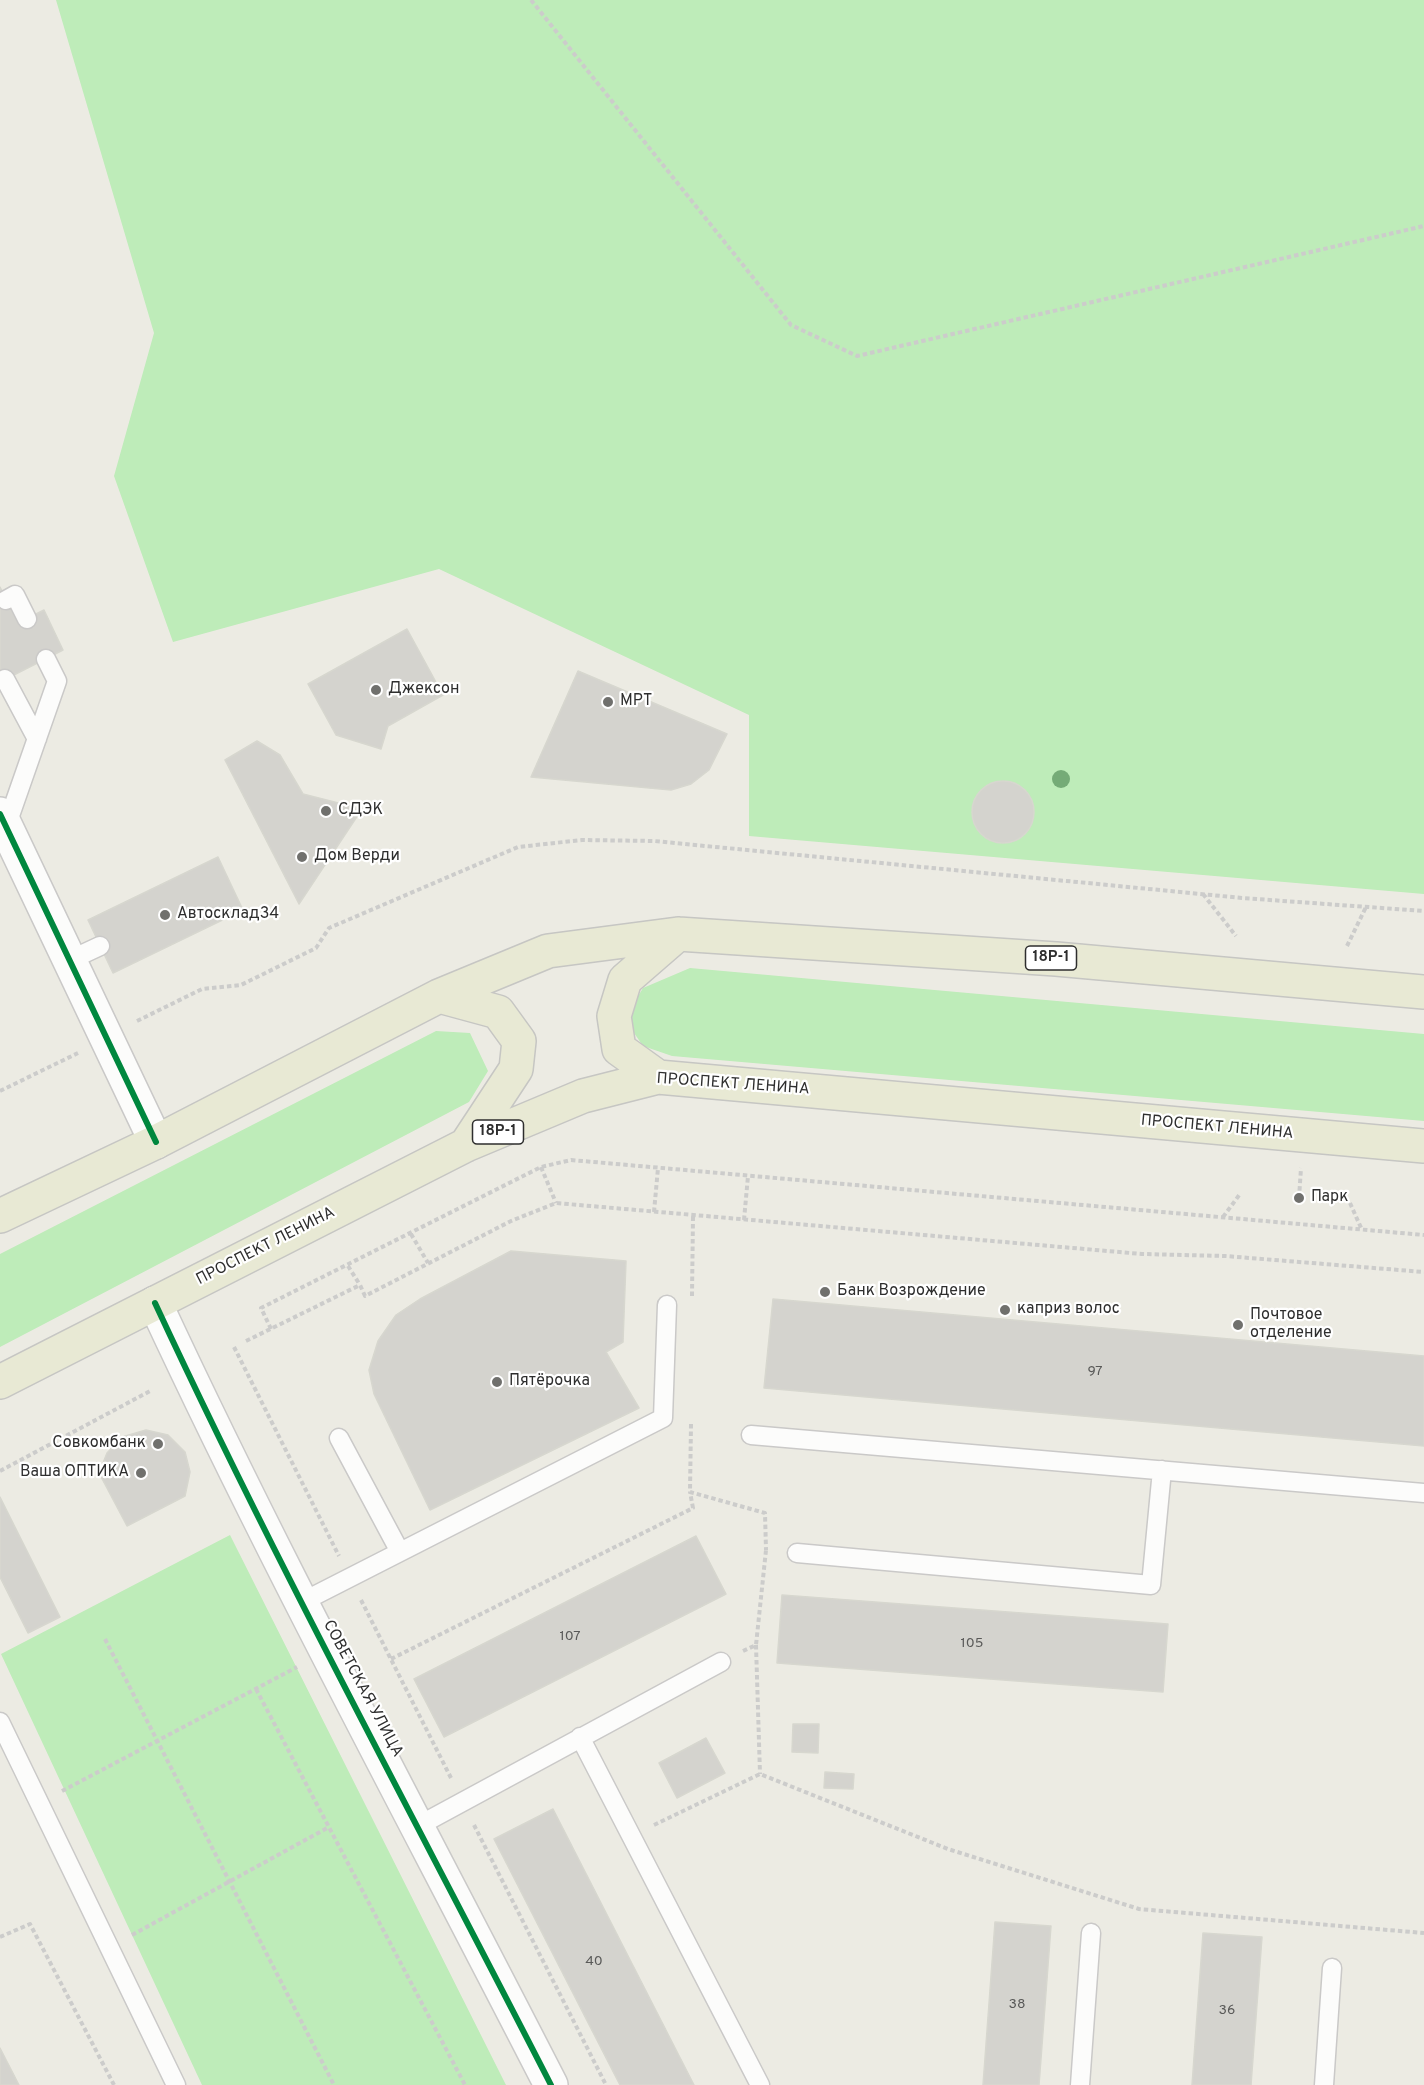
<!DOCTYPE html>
<html>
<head>
<meta charset="utf-8">
<style>
	body { margin:0 }
	canvas { display:block; background:#ecebe3 }
</style>
</head>
<body>
<canvas width="1424" height="2085"></canvas>
<script>
const ctx = document.querySelector('canvas').getContext('2d');
ctx.lineJoin = 'round';
function fill(path, color) {
  ctx.fillStyle = color;
  ctx.fill(path, 'evenodd');
}
function trace(path, color, width, dash) {
  ctx.strokeStyle = color;
  ctx.lineWidth = width;
  ctx.lineCap = dash ? 'butt' : 'round';
  ctx.setLineDash(dash || []);
  ctx.stroke(path);
}
function drawText(font, color, halo, rows, align = 'center') {
  ctx.font = font + ' Overpass,sans-serif';
  ctx.lineWidth = 4.5;
  ctx.setLineDash([]);
  ctx.textBaseline = 'middle';
  ctx.strokeStyle = halo;
  ctx.fillStyle = color;
  for (const [text, x, y, turn = 0] of rows) {
    ctx.save();
    ctx.translate(x, y);
    ctx.rotate((+turn || 0) * Math.PI / 180);
    ctx.textAlign = isNaN(turn) ? turn : align;
    if (halo) ctx.strokeText(text, 0, 0);
    ctx.fillText(text, 0, 0);
    ctx.restore();
  }
}
fill(new Path2D(`
	M56,0H1424V894L749,836V715L439,569L173,642L114,476L154,333Z
	M690,968L1424,1034V1121L672,1056L643,1046L632,1030L631,1008L643,988Z
	M436,1031L470,1033L488,1071L469,1102L0,1347V1254Z
	M230,1535L506,2085H202L1,1654Z`), '#beecb9');
const building = new Path2D(`
	M0,587L18,623L44,610L63,650L0,682Z
	M407,629L443,695L388,726L381,749L336,735L308,684Z
	M578,671L727,734L709,770L691,784L671,790L531,777Z
	M257,741L280,755L303,794L362,809L299,904L225,760Z
	M972 812a31 31 0 1 1 62 0a31 31 0 1 1-62 0Z
	M218,857L243,910L113,973L88,920Z
	M511,1251L626,1261L623,1342L606,1352L639,1408L430,1510L374,1394L369,1370L378,1341L396,1315L420,1299Z
	M773,1299L1424,1356V1446L764,1388Z
	M146,1430L168,1435L185,1452L190,1472L185,1496L127,1526L99,1473L107,1453L122,1437Z
	M0,1497L60,1617L28,1633L0,1577Z
	M696,1536L726,1594L444,1737L414,1679Z
	M782,1595L1168,1624L1163,1692L777,1663Z
	M793,1724H819L818,1753L792,1752Z
	M706,1738L725,1773L677,1798L659,1763Z
	M825,1772L854,1774L853,1789L824,1788Z
	M553,1809L694,2085H620L494,1839Z
	M995,1922L1051,1926L1039,2085H983Z
	M1203,1933L1262,1937L1251,2085H1192Z
	M0,2048L19,2085H0Z`);
fill(building, '#d4d3ce');
trace(building, '#d7d7cf', 1.5);
const lane = new Path2D(`
	M6,600L15,595L27,619
	M5,679L37,739
	M6,827L57,681L46,659
	M70,960L100,946
	M751,1435L1424,1493
	M339,1438L400,1552
	M797,1553L1151,1585L1162,1470
	M302,1602L663,1418L667,1305
	M0,1722L176,2085
	M580,1737L760,2085
	M418,1826L721,1662
	M1080,2085L1091,1933
	M1324,2085L1332,1968`);
const street = new Path2D(`
	M0,814L156,1142
	M155,1303C278,1568 418,1825 551,2085`);
const primary = new Path2D(`
	M439,996L498,1012L519,1041L516,1069L466,1145
	M658,1077L619,1049L614,1016L625,980L678,934
	M0,1216L156,1142L439,996L548,951L678,934L1056,959L1424,992
	M0,1382L466,1145L583,1096L658,1077L1424,1146`);
trace(lane, '#cac9c8', 21);
trace(street, '#cac9c8', 36);
trace(primary, '#c6c6c3', 36);
trace(new Path2D(`
	M531,0L791,325L857,356L1424,226
	M1203,894L1236,936
	M1347,946L1366,907
	M137,1021L202,989L241,985L316,948L329,928L518,847L582,840L654,841L1242,898L1424,911
	M0,1091L78,1053
	M541,1167L556,1203
	M1299,1198L1301,1168
	M1350,1203L1362,1230
	M654,1212L658,1168
	M1223,1217L1240,1194
	M744,1220L748,1176
	M411,1234L428,1263
	M348,1266L360,1285
	M692,1296L693,1216
	M271,1329L261,1308L541,1167L571,1160L1424,1235
	M246,1341L360,1285L365,1296L511,1221L556,1203L1142,1254L1225,1256L1424,1272
	M234,1347L339,1556
	M691,1424L690,1492L765,1513L766,1550
	M0,1471L152,1390
	M361,1600L451,1778
	M105,1639L334,2085
	M756,1645L760,1774
	M743,1651L756,1645L766,1550
	M391,1659L693,1508L690,1492
	M256,1689L465,2085
	M62,1791L297,1667
	M474,1825L606,2085
	M654,1825L760,1774L948,1849L1139,1909L1424,1933
	M132,1935L329,1827
	M0,1937L30,1924L114,2085`), '#cccccb', 4, [4.5, 3]);
trace(lane, '#fcfcfb', 18);
trace(street, '#fcfcfb', 33);
trace(primary, '#e8e9d4', 33);
trace(new Path2D(`
	M0,814L156,1142
	M155,1303C278,1568 418,1825 551,2085`), '#00873e', 6);
ctx.fillStyle = '#75ab77';
for (const [x, y] of [
	[1061,779]
]) {
  ctx.beginPath();
  ctx.arc(x, y, 9, 0, 2 * Math.PI);
  ctx.fill();
}
for (const [x, y, r, color] of [
	[376,690,6,"#70706d"],
	[608,702,6,"#70706d"],
	[326,811,6,"#70706d"],
	[302,857,6,"#70706d"],
	[165,915,6,"#70706d"],
	[1299,1198,6,"#70706d"],
	[825,1292,6,"#70706d"],
	[1005,1310,6,"#70706d"],
	[1238,1325,6,"#70706d"],
	[497,1382,6,"#70706d"],
	[158,1444,6,"#70706d"],
	[141,1473,6,"#70706d"]
]) {
  const dot = new Path2D();
  dot.arc(x, y, r, 0, 2 * Math.PI);
  ctx.fillStyle = color;
  ctx.fill(dot);
  trace(dot, '#fff', 2);
}
drawText('14px', '#595958', null, [
	["97",1095,1372],
	["107",570,1637],
	["105",972,1644],
	["40",594,1962],
	["38",1017,2005],
	["36",1227,2011]
]);
for (const [x, y, w] of [
	[1051,958,51],
	[498,1132,51]
]) {
  const box = new Path2D();
  box.roundRect(x - w / 2, y - 12, w, 24, 4.5);
  ctx.fillStyle = '#fff';
  ctx.fill(box);
  trace(box, '#2e2e2e', 1.5);
}
drawText('bold 15px', '#2e2e2e', null, [
	["18Р-1",1051,958],
	["18Р-1",498,1132]
]);
drawText('16px', '#2e2e2e', '#fff', [
	["Джексон",388,690],
	["МРТ",620,702],
	["СДЭК",338,811],
	["Дом Верди",314,857],
	["Автосклад34",177,915],
	["Парк",1311,1198],
	["Банк Возрождение",837,1292],
	["каприз волос",1017,1310],
	["Почтовое",1250,1316],
	["отделение",1250,1334],
	["Пятёрочка",509,1382],
	["Совкомбанк",146,1444,"right"],
	["Ваша ОПТИКА",129,1473,"right"]
], 'left');
drawText('16px', '#2e2e2e', '#fff', [
	["ПРОСПЕКТ ЛЕНИНА",733,1085,4],
	["ПРОСПЕКТ ЛЕНИНА",1217,1128,5],
	["ПРОСПЕКТ ЛЕНИНА",266,1247,-27],
	["СОВЕТСКАЯ УЛИЦА",362,1689,62]
]);
</script>
</body>
</html>
